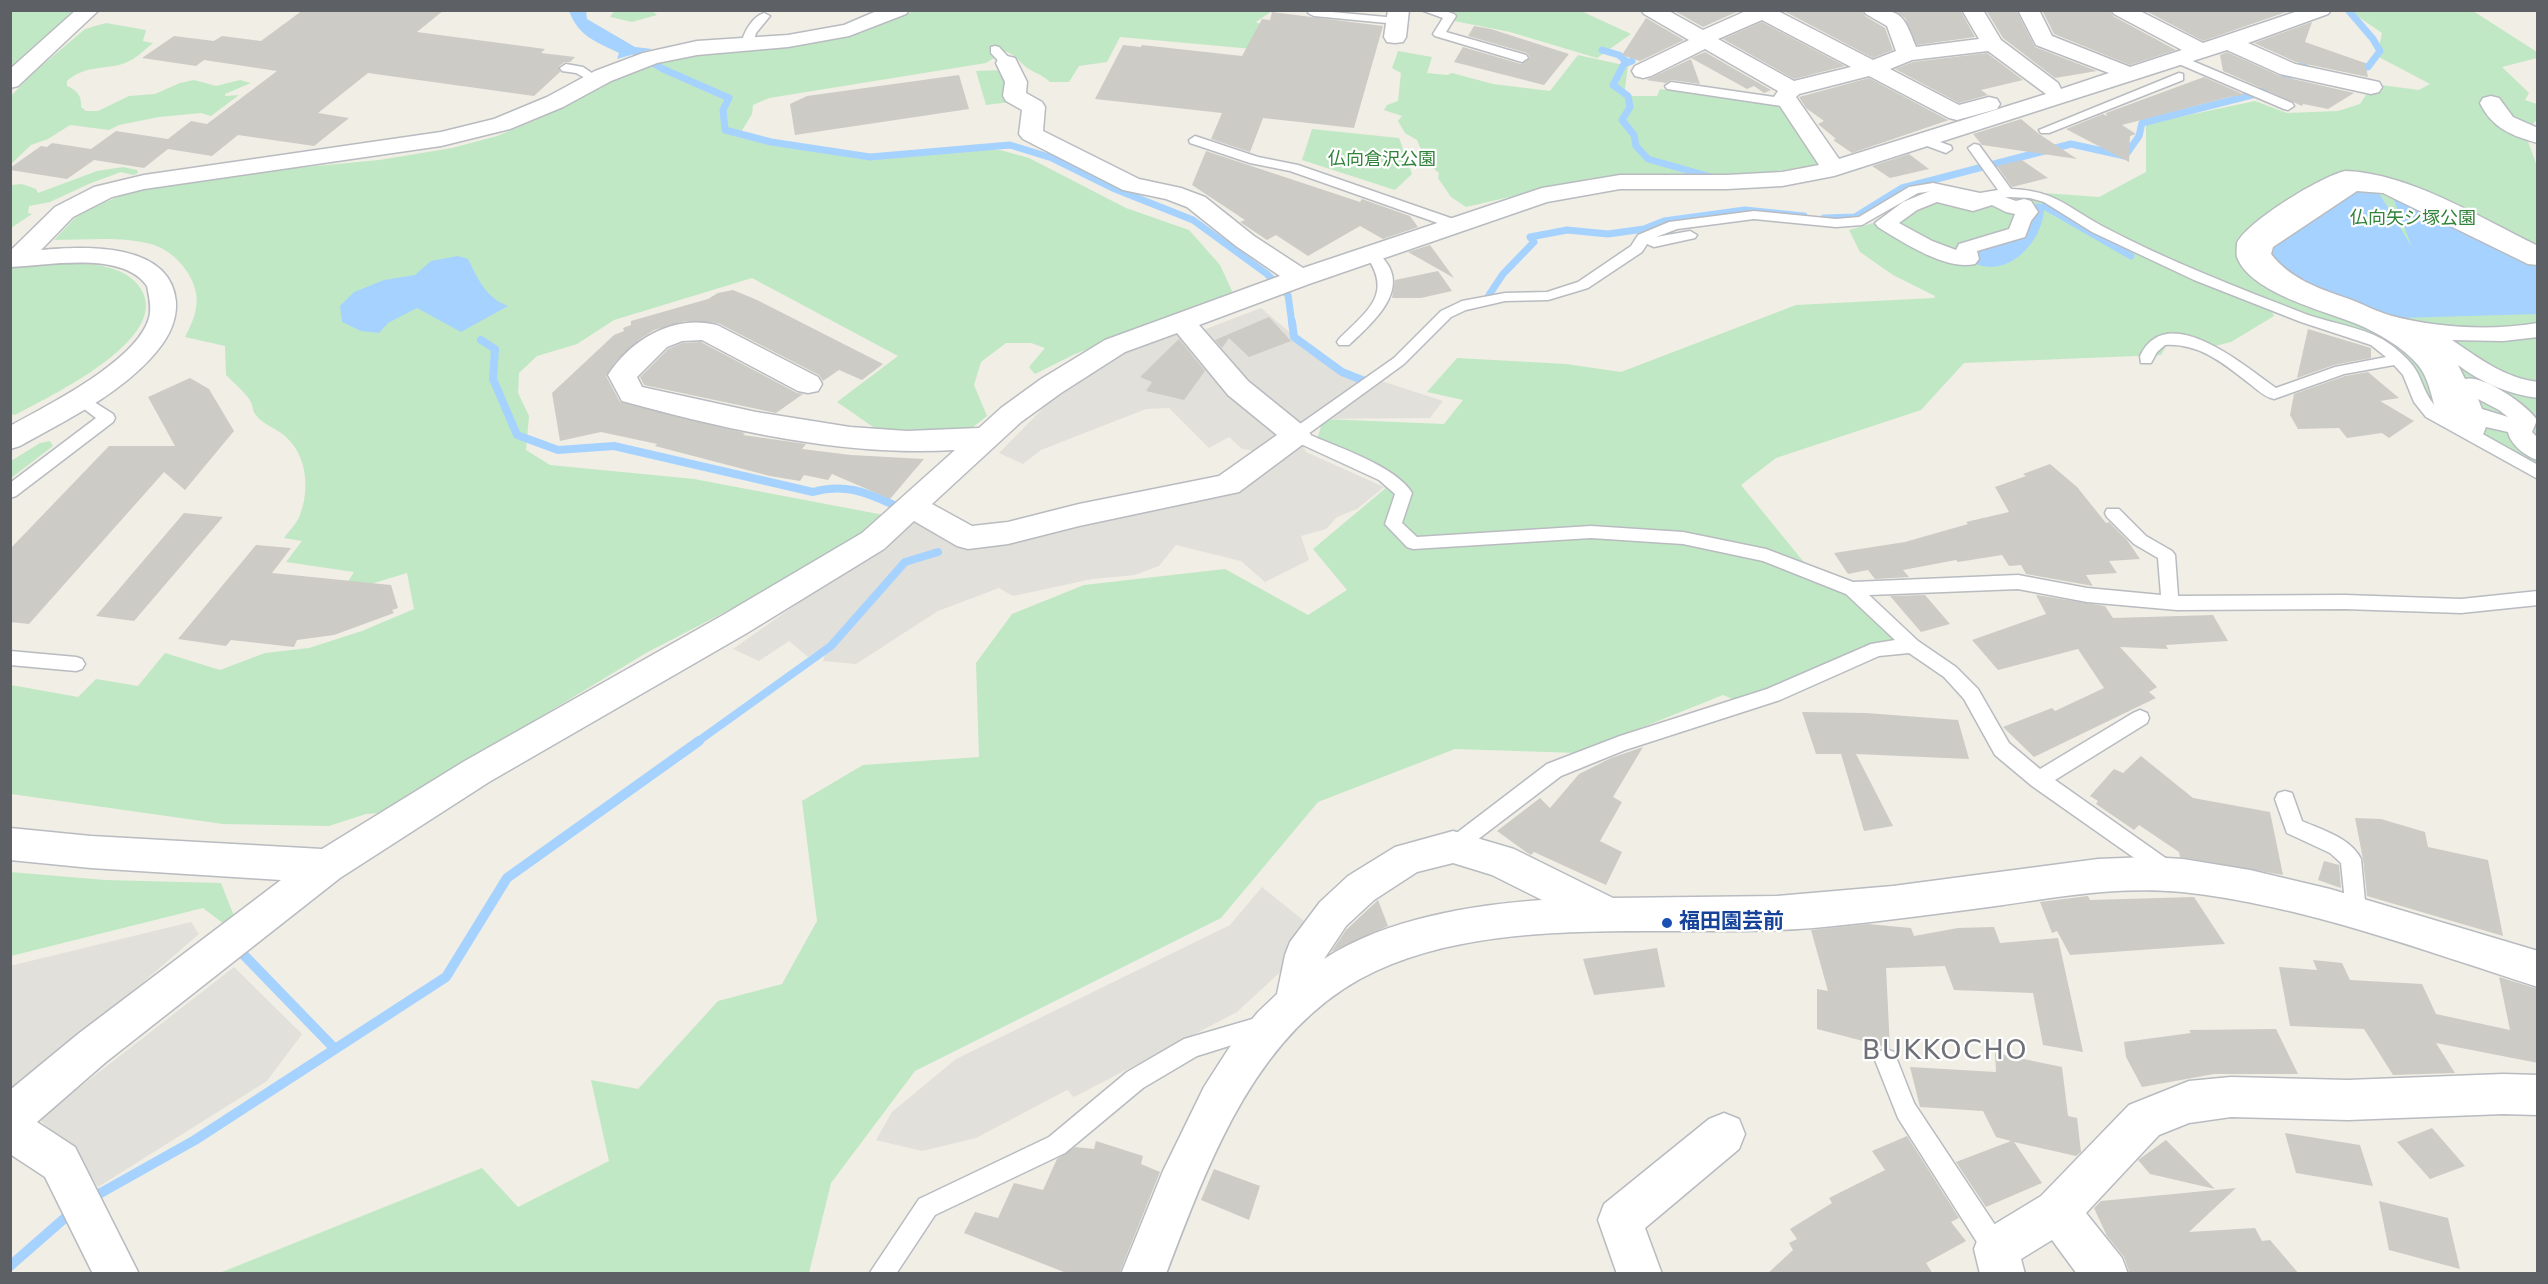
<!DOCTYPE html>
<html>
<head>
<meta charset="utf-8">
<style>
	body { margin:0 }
	#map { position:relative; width:2548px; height:1284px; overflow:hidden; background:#f0eee5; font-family:"DejaVu Sans",sans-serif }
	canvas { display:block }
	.frame { position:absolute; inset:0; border:12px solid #5d6166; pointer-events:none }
</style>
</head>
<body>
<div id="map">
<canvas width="2548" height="1284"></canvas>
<div class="frame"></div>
</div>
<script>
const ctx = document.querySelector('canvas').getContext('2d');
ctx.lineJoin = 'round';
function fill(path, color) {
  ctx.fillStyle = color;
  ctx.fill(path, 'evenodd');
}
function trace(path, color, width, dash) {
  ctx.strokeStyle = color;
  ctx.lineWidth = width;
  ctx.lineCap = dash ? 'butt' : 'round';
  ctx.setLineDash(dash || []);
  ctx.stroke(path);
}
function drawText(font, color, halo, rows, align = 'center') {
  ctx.font = font + ' "DejaVu Sans","Noto Sans JP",sans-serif';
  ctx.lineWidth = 4.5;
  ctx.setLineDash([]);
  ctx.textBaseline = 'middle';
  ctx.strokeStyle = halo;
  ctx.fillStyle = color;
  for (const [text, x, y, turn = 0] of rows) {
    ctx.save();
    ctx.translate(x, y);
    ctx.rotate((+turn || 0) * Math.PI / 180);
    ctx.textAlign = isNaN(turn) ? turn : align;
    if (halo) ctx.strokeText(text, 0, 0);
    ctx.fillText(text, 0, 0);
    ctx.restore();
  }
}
fill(new Path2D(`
	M1261,308L1338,373L1366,376L1443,401L1430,418L1310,419L1302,443L1306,452L1384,487L1357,509L1337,517L1326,529L1301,536L1309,560L1265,582L1241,561L1176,545L1159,566L1135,575L1092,579L1013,596L999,588L938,611L856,664L823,661L829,644L808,657L789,641L759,661L733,649L916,520L964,549L1088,518L1238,486L1258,455L1250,450L1242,449L1229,437L1209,448L1169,408L1146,409L1041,450L1023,464L999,453L1073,378L1113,356L1176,332L1203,330Z
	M1262,887L1314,929L1289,964L1237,1012L1074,1097L1067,1090L976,1138L922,1151L876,1140L892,1112L956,1059L1230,925Z
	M191,922L199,934L11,1096L10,966Z
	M234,967L302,1034L267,1081L98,1187L75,1153L39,1119Z`), '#e1e0da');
fill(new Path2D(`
	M11,10H74V11L11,67Z
	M615,10L652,11L657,15L632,22L610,17Z
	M914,11H1272L1256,22L1264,26L1253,49L1120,37L1107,62L1079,66L1069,82H1050C1043,75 1037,74 1029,69C1019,63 1018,56 1005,51L986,63L769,98L753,105L752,114L738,137L768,144L868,160L966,149L1000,150L1029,158L1126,208L1189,230L1220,265L1233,293L1075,354L1035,374L1029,367L1045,348L1031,343H1006L981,362L974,385L987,416L968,431L876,429L837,402L898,356L752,278L614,320L577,344L537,356L519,373L518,393L529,416L526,450L550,465L694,479L884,515L841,548L783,582L646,653L382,813L366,814L329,826L223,824L11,794V685L78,697L96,679L138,686L165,653L220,670L265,653L309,648L362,631L414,609L407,573L341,593L354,572L286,562L302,541L284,538C289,531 297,523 300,515C310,489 307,456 286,437C277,428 263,425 256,415C253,412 253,407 251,402C245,392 234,383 226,375L225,346L185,337C192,324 199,308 196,293C192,271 172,250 151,244C120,236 86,240 54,240L75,218L89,209L134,190L211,176L379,160L452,148L497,136L536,120L638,67L693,53L818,41L861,33Z
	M1444,11H1581L1631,34L1597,58L1510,32L1454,21L1456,13Z
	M2350,11H2473L2537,52V58L2502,67L2529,93L2525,100L2537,104V119L2533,124L2535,127L2533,132L2526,136L2538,169L2537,467L2474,431L2423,398L2393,347L2267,301L2274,316L2231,342L2211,347L2169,341L2161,355L1964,363L1921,410L1776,458L1741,485L1807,566L1911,638L1756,709L1723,695L1578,753L1455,749L1318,802L1221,918L915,1071L831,1183L809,1273L217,1274L482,1168L518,1207L609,1161L591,1080L638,1089L718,1001L782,984L817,921L802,801L863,765L979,757L976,663L1012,614L1084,585L1225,569L1308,615L1347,590L1313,549L1393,482L1314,451L1323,419L1444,424L1463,400L1427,392L1457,358L1566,364L1621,372L1796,305L1934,298L1935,296L1893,275L1860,252L1849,230L1880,221L1933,191L1999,198L2025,195L2035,199L2044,193L2099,197L2146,172V124L2255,101L2287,113L2338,111L2360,104L2373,84L2419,90L2430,84L2377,56L2382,33Z
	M106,23L146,30L143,41L153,43C144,50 136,59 125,63C105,70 84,65 67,81V86C77,90 82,96 81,107L86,111H98L129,96L155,94L180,83L194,80L216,86L240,80L251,83L225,94V96L239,95L211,116L201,113L159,117L119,125L109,130L70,125L48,139L31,145L11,164V96L33,73L85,29Z
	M1398,51L1432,57L1427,73L1447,75L1452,73L1493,84L1550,91L1578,55L1628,66L1624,96H1657L1660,89L1778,106L1823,164L1752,175L1592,178L1466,207L1451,197L1438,178L1439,173L1426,162L1417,140L1405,133L1398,121L1402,116L1384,110L1387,105L1398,101L1401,73L1392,68Z
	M1003,70L1010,102L986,105L976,71Z
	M1312,129L1399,138L1412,174L1395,190L1302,160Z
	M123,167L137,170L138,173L133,175L121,172L91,183L50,202L29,206L28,213L32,214L11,228V185L22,184L36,189L38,193L97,171Z
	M70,263C95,264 127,266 141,289C172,339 48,397 15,415L10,414V265Z
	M50,441L53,446L11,478V461L40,443Z
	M10,872L105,880L221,883L236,921L228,927L203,908L11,956Z`), '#c1e8c4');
fill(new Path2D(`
	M569,11H586L587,19L635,47L652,49L617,59L619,53C595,41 579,37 569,11Z
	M2374,185L2412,247L2389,187L2537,260V314L2365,319L2247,257L2307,198Z
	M2037,203L2044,206C2045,242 2003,285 1968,259L1966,248L2001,238Z
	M458,256L468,259C478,279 486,298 508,306L461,332L417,308L388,323L379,333L361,331L342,322L340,306L354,292L384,280L415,275L431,261Z`), '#a6d2ff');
trace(new Path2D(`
	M2351,10L2349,11L2373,39L2380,51L2368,67L2356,65
	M1602,50L1619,55L1627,62
	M636,53L663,69L729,98L723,110L725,130L771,142L870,157L1010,145L1052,158L1115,189L1193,220L1267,274L1288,295L1292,324
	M1632,61L1624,64L1613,85L1628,96L1630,107L1622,120L1634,135L1636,146L1648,159L1711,177
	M2044,206L2131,256
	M1824,218L1855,217L1902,188L2071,144L2125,156L2139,136L2142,123L2256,94L2293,74L2308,59L2312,60
	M1489,295L1503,274L1534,242L1530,237L1567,230L1608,234L1644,229L1664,221L1745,210L1804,216`), '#a6d2ff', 7);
trace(new Path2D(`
	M1292,322L1294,337L1342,372L1362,380
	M481,340L495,349L493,379L517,435L558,450L614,446L813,492C844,483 866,492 894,505
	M697,742L831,646L905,562L938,552`), '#a6d2ff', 8);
trace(new Path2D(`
	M241,952L334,1048
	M90,1199L195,1140L446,977L507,878L699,741
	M10,1266L74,1210`), '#a6d2ff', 10);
fill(new Path2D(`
	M303,10H444L417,32L545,49L541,53L575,57L570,62H565L559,66L560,72L534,96L368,73L318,113L349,118L314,146L238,135L212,156L168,149L144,168L94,160L67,179L10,170V168L41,146L47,147L52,143L91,149L116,131L168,139L191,121L207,124L277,71L204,60L196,66L142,58L174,36L214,41L222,36L261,41Z
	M1673,10H1741L1703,27Z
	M1782,10H1861L1865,16L1885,28L1893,50L1873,58Z
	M1894,10H1960L1975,37L1917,45L1905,18Z
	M1986,10H2016L2035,47L2097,71L2055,78L2003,38Z
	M2042,10H2109L2113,16L2176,50L2130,65L2054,34Z
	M2144,10H2292L2203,41Z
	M1272,12L1383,26L1354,128L1263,118L1250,152L1211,139L1222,113L1095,99L1123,45L1141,47L1142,45L1242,56L1262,19L1270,20Z
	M1646,18L1684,40L1640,61L1622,55Z
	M1762,22L1845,66L1794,79L1723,39Z
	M2312,22L2305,42L2365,63L2368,77L2296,62L2254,43Z
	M1474,26L1491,29L1569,54L1544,85L1454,62L1463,47L1521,64L1530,58L1527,53L1468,36Z
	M1705,52L1771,90L1764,93L1754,86L1747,89L1691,58Z
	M2227,52L2280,76L2354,93L2328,109L2303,104L2302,106L2223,71L2220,55Z
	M1987,53L2023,80L1981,90L1988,95L1959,103L1895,69L1913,62Z
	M1691,59L1700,84L1671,80L1666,83L1646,80Z
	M959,75L969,109L795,135L790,104L807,96Z
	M2204,77L2245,95L2229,97L2122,125L2136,134L2130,136L2129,162L2066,129L2103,114L2107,116L2106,113Z
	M1869,78L1948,120H1949L1852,153L1833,140L1836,139L1818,124L1824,121L1806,108L1799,97Z
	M2021,119L2039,134L2077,159L1982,145L1973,134Z
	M1206,151L1360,202L1362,199L1410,216L1418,227L1383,239L1360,226L1308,256L1276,235L1267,240L1240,222L1245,220L1192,185Z
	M1909,154L1929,169L1890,178L1872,166Z
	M2022,160L2048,178L2012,187L1997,166Z
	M1430,245L1454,278L1408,252Z
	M1438,271L1452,291L1421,298H1392L1395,280Z
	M733,290L757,300L883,364L862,380L839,370L823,381L819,375L718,323L685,321L654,330L640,339L616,361L606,376L620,402L745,433L743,435L806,444L802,449L851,455L924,459L890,499L832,474L828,480L804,475L800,481L770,476L655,446L657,444L601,432L560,441L552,393L614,335L624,331L623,328L631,325V321L708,299L718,293Z
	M1269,317L1291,341L1249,357L1229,338L1222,348L1215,340Z
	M2308,329L2371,348V358L2334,365L2297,378Z
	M1179,339L1205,371L1184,400L1146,391L1152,382L1140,377Z
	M701,342L797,393L803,394L776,413L644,385L640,377L668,349L682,343Z
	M2368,372L2399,398L2380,401L2414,421L2389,438L2382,433L2347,438L2339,428L2298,429L2290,415L2294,394L2345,376Z
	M190,378L209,389L234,431L185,490L164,472L29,624L10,622V549L109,446H175L148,397Z
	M2050,464L2077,487L2106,523L2109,522L2127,540L2140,559L2109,561L2117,573L2086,575L2093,586L2026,574L2021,565L2009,566L2002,555L1958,562L1956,560L1903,570L1909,577L1875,579L1868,570L1848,574L1834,553L1905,542L1968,524L1966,522L2009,512L1995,487L2026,476L2023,474Z
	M184,513L223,517L134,621L96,616Z
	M256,545L291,548L272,573L391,585L398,608L392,610L394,613L334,635L297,640L294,647L231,640L226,646L178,639Z
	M1925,595L1950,624L1921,632L1890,596Z
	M2036,595L2105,606L2113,618L2213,615L2228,641L2166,645L2168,649L2120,647L2157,687L2149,692L2156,698L2034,757L2003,727L2052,708L2055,711L2104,688L2078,649L1998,670L1972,640L2046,614Z
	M1802,712L1866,713L1958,720L1969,759L1856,754L1893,826L1864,831L1841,754H1816Z
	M1643,747L1613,797L1622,802L1600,841L1622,852L1606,885L1534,852L1531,855L1526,852L1497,831L1540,798L1550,808L1579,774L1611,758Z
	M2141,756L2193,798L2270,812L2283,875L2180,857L2179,852L2139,825L2134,830L2096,804L2098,801L2090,796L2114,769L2123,773Z
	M2355,818L2381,819L2425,832L2428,847L2488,860L2503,936L2367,896L2363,859Z
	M2324,861L2339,865L2341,888L2318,880Z
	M2088,896L2090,900L2194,897L2225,944L2070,955L2057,931L2052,933L2040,902Z
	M1378,900L1388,926L1331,952L1346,930Z
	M1868,924L1911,928L1914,936L1958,928L1994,927L2000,943L2058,938L2083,1052L2043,1045L2033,993L1954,990L1945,966L1886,968L1890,1048L1817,1029V989L1828,991L1811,930Z
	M1657,948L1665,987L1594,995L1583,959Z
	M2313,960L2342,963L2350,980L2422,984L2436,1014L2510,1030L2499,977L2538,989V1063L2436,1043L2455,1073L2393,1075L2364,1029L2290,1026L2279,967L2317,970Z
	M2276,1029L2298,1074H2214L2142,1087L2126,1057L2124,1042L2191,1033L2189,1030Z
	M1995,1053L2062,1067L2068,1116L2077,1118L2081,1152L2076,1156L2014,1142L2042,1183L1986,1207L1956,1162L2011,1141L1996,1137L1983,1111L1920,1107L1910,1067L1996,1072Z
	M2432,1128L2465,1166L2430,1179L2397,1142Z
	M2285,1133L2360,1145L2373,1186L2296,1173Z
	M1907,1136L1959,1218L1951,1222L1966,1241L1926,1263L1933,1274H1767L1793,1250L1789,1243L1797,1239L1790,1229L1832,1203L1829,1198L1885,1170L1872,1151Z
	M2166,1140L2215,1189L2150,1174L2138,1160Z
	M1096,1141L1143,1156L1141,1164L1160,1172L1119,1274H1069L964,1233L975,1212L998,1218L1014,1183L1043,1190L1057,1159L1075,1147L1094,1149Z
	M1214,1169L1260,1186L1249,1220L1201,1200Z
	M2236,1188L2189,1232L2255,1228L2262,1241L2270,1240L2299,1274H2130L2124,1257L2107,1236L2094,1208L2101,1201Z
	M2379,1201L2448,1218L2460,1269L2389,1250Z`), '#cdcbc5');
const service = new Path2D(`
	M1310,10L1397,18L1403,21L1397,24L1314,16L1308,13Z
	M1421,10H1442L1454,14L1456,16L1446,32L1526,55L1528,58L1522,62L1435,36L1433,34L1443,18Z
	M764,13L770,16L756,33L753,44L747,48L743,47L741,44C744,32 752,17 764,13Z
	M995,46L999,47L1011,60V66H1003L991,53V47Z
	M2176,54L2292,103L2294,106L2288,110L2284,109L2172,61L2170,58Z
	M566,64L583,67L602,80L596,84L576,73L562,71L560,68Z
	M2179,73L2183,74V80L2049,133H2041L2039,130Z
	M1671,82L1788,99L1794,103L1788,107L1667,89L1665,86Z
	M1195,136L1258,157L1298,165L1462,222L1464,225L1457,229L1452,228L1290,171L1250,163L1190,143L1189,140Z
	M1924,136L1951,146L1952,149L1946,153L1919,143L1918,140L1919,137Z
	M1974,144L1979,145L2011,189C2056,191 2065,206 2102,226C2168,261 2239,288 2308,315C2332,323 2360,327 2382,339C2394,346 2412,361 2418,374C2425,389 2426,396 2438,409L2538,465V479L2426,417L2414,402L2403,375L2394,365L2344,374L2274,399C2265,397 2257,390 2250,384C2224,364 2200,343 2165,345L2157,352L2151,363H2141L2140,356C2167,298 2247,368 2276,388L2335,367L2386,357L2371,345L2301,322L2194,280L2092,232L2044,202L2030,198L2009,197L1980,201L1933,191L1918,193L1862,225L1836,227L1754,219L1677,229L1656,237L1690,231L1697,235L1695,238L1654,247L1647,244L1642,252L1588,288L1548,300L1505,301L1466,310L1451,317L1404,364L1308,434C1337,447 1396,466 1412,493L1402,523L1417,537L1591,526L1683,532L1766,549L1853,582L2018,575L2087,588L2161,595L2158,558L2134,544L2107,517L2105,513L2107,509H2119L2146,536L2172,551L2175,555L2178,596L2345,595L2461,599L2538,591V605L2461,613L2345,609L2177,610L2087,602L2018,589L1869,595L1918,641L1956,667L1978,689L2009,743L2040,769L2133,713L2140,710L2147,713L2149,718L2147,723L2055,780L2174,864L2177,870L2174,876L2167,879L2160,876L2032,786L1995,755L1964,699L1944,677L1909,653L1879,656L1780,700L1625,750L1561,776L1460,853L1453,856L1446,853L1443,847L1446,841L1547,764L1620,736L1767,689L1871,644L1895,640L1846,594L1763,561L1683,544L1591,538L1413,549L1407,547L1385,524L1395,494L1379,480L1290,439L1288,435L1290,431L1394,358L1441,311L1462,301L1505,293L1547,292L1578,282L1631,246L1638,235L1669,222L1754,211L1836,219L1859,217L1909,187L1933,183L1980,193L1998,190L1968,148Z
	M1372,250C1379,251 1382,257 1386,262C1409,293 1369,326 1349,345H1339L1337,342L1339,339C1368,310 1394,294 1365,254Z
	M80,393L113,414L115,418L113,422L16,496L10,498V483L96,418L75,402L72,398L75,394Z
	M10,651L76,657L82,659L85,664L82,669L76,671L10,665Z
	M2285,791L2292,793L2302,821C2322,830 2351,838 2361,859L2366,912L2363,919L2356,921L2349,919L2346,912L2341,863L2330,853L2287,833L2275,799L2278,793Z
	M1266,1015L1274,1018L1277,1025L1274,1032L1197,1056L1143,1088L1065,1153L935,1215L896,1274H869L919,1199L1049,1137L1127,1072L1184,1039Z
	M1886,1049L1894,1052L1914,1103L2005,1240L2008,1249L2005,1258L1996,1261L1987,1258L1898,1118L1875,1060L1878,1052Z`);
const pedestrian = new Path2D(`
	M2345,171C2410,173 2480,218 2538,246V265L2528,264L2383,193L2357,191L2273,247L2271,254C2290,279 2320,289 2349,299C2363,304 2377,312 2392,316C2439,328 2489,331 2538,323V337L2503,341L2452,340C2479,358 2504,378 2538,382V398C2508,394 2482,383 2458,365L2465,379C2483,374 2527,405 2537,420L2532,432L2538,438V460C2526,457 2510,444 2508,432L2486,427L2482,437L2474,439L2435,420L2431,414L2435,408C2431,394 2428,377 2418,365C2403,347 2378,333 2357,324C2325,311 2250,293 2237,257C2236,253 2237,247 2237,243C2248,221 2320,177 2345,171ZM2478,399L2499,410L2508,417L2482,409Z
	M1935,189L1970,198L1993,193L2016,201L2024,199L2031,201L2038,212L2031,221L2025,237L1977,251L1979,259L1975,264C1947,271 1902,242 1878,227L1875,223L1903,202ZM1937,202L1973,211L1992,205L2006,212L2015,214L2009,229L1959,244L1956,250L1932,241L1899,223L1917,210Z`);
const minor = new Path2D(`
	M76,10H99L18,86L10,88V69Z
	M879,10H909L906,14L849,36L788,47L697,55L657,63L611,81L563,107L510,129L441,146L144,189L112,197L73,217L41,250C85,246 171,242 176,302C177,325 165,343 150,359C115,397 64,421 20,446L10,449V426C48,405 137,361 149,318C152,308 149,296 147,286C122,250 48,266 10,267V251L55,207L94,187L144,175L441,132L494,119L547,97L595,71L643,53L697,41L788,35L844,25Z
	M1388,10H1409L1406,37L1403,42L1395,43L1387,42L1384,37Z
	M1641,10H1667L1703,30L1748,10H1776L1873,60L1896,51L1887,26L1866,14L1863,10C1901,10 1902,11 1916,47L1979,39L1962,10H1983L2001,40L2058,83L2061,89L2109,73L2036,45L2018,10H2039L2052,36L2130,67L2182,50L2114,14L2111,10H2138L2203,43L2301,10H2331L2328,14L2248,43L2295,64L2379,82L2382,87L2379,92L2371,94L2280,74L2227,50L1834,176L1782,186L1727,189H1620L1547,202L1309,284L1199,325L1248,381L1306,428L1311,435L1306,442L1239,492L1079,526L1008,544L968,549L957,546L914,521L884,549L747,633L489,782L340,878L106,1062L37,1122L75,1147L139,1274H93L45,1177L10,1154V1090L78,1034L281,880L91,868L10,860V828L91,836L322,849L463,762L723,615L862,533L955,450C845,457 728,430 622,401L608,375C631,339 674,314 717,325L818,377L822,384L818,391L808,393L798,391L702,340L682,341L667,347L637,377L642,387L756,412L850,427L907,431L979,428L1001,408L1041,379L1105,340L1280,276L1236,246L1187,207L1166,199L1123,190L1023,139L1019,134L1022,110L1006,101L1003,96L1005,82L996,63L999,58L1007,56L1015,58L1027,82L1026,93L1042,102L1045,107L1043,131L1139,179L1181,188L1205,197L1254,236L1303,268L1542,188L1620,175H1727L1782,172L1819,165L1774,97L1778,91L1705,49L1651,76L1643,78L1635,76L1632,71L1635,66L1689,40L1644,14ZM1762,20L1851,67L1794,81L1718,39ZM1988,51L2046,94L1839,159L1796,97L1799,94L1869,76L1949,118L1957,120L1997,109L2000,104L1997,99L1989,97L1959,105L1890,69L1912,60ZM1177,333L1228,395L1277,435L1219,476L1079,504L1008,522L972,526L932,504L1021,422L1061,393L1125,352Z
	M2491,96L2499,98L2513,117L2538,128V143C2512,136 2492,128 2480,103L2483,98Z
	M1453,831L1514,849L1613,898L1777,896L1893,886L2098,859L2149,857L2183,859L2250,870L2330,889L2538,951V987C2422,950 2303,905 2182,892C2122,886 2062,896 2003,905C1943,913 1884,921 1824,927C1680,941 1489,908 1360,979C1252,1039 1208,1165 1166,1274H1121L1163,1171L1204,1087L1229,1048L1258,1012L1277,994L1285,955L1290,942L1320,902L1348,876L1395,847ZM1453,863L1492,875L1542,900C1471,905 1385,919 1324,959L1346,926L1374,900L1417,872Z
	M2503,1074L2538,1075V1115L2503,1114L2348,1120L2231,1117L2189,1123L2159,1135L2086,1213L2122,1258L2128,1274H2077L2052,1240L2021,1259L2025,1274H1980L1974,1249L1980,1233L2041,1196L2129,1105L2189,1081L2231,1077L2348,1080Z
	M1724,1113L1739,1119L1745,1134L1739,1149L1645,1228L1662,1274H1617L1598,1220L1604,1204L1709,1119Z`);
trace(service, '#b8bbc0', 3);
trace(pedestrian, '#b8bbc0', 3);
trace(minor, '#b8bbc0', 3);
fill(service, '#fff');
fill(pedestrian, '#fff');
fill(minor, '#fff');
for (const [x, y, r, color] of [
	[1667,923,6,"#1a4fb4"]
]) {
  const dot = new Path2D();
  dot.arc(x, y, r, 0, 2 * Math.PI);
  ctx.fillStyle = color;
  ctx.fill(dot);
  trace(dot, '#fff', 2);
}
drawText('18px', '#31823a', '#fff', [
	["仏向倉沢公園",1382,160],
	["仏向矢シ塚公園",2413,219]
]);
drawText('bold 21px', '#164399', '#fff', [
	["福田園芸前",1679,923]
], 'left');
ctx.letterSpacing = '1.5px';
drawText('27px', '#6e7278', '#fff', [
	["BUKKOCHO",1945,1052]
]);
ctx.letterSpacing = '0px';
</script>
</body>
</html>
